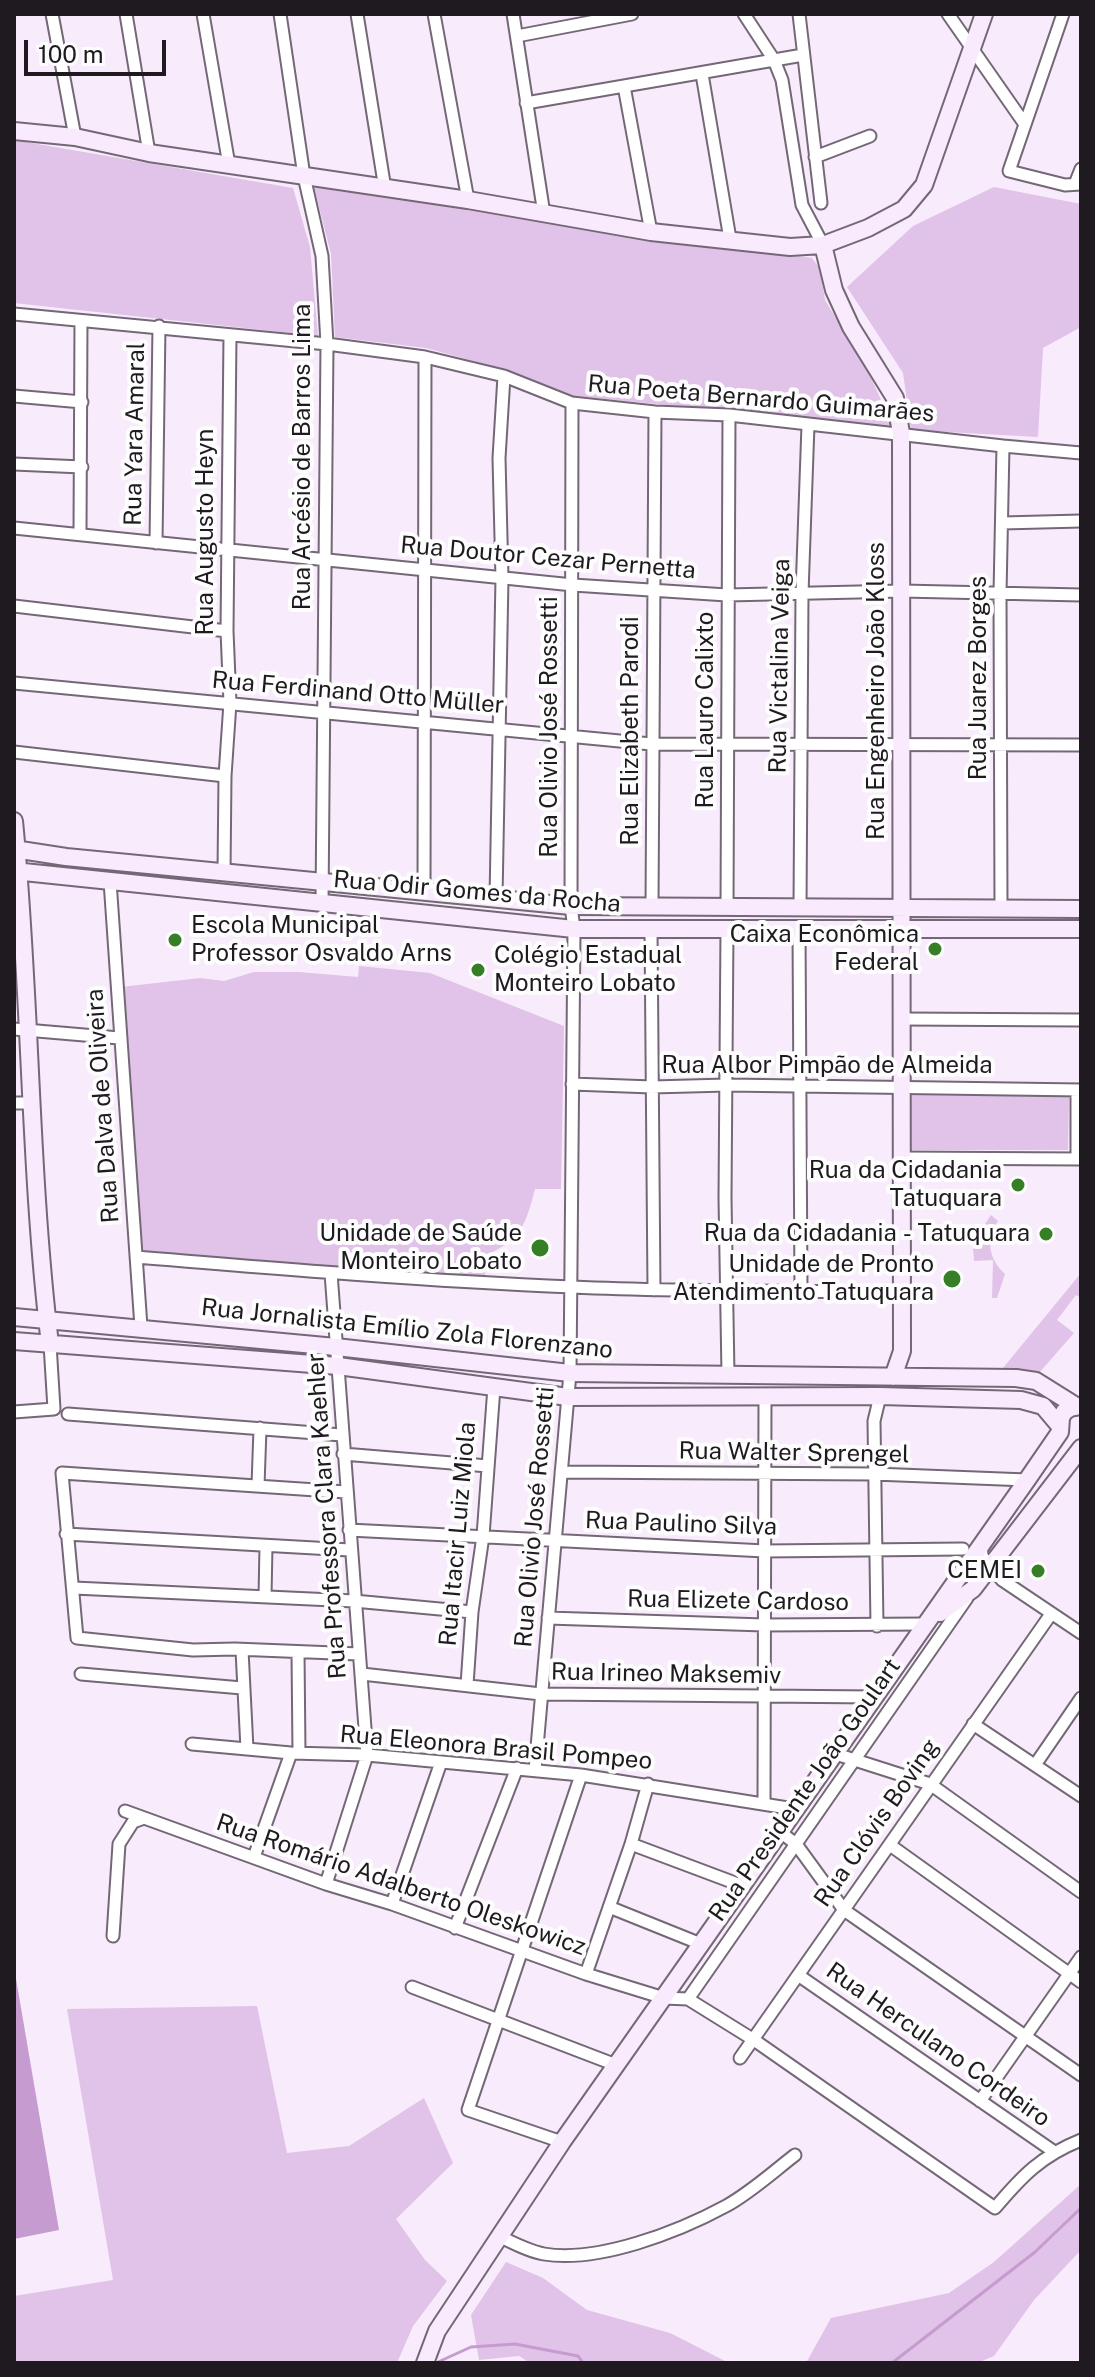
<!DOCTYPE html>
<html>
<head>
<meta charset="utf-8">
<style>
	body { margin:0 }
	#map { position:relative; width:1095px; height:2377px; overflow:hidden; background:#f8ebfb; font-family:"Public Sans",sans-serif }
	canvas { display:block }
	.frame { position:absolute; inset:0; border:16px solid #1e1a1f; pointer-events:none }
	.scale { position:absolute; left:24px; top:40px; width:142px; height:36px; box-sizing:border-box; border:4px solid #1e1a1f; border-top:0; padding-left:10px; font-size:24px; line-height:28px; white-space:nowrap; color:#1e1a1f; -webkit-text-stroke:6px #fdfdfd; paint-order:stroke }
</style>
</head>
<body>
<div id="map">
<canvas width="1095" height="2377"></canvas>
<div class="frame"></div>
<div class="scale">100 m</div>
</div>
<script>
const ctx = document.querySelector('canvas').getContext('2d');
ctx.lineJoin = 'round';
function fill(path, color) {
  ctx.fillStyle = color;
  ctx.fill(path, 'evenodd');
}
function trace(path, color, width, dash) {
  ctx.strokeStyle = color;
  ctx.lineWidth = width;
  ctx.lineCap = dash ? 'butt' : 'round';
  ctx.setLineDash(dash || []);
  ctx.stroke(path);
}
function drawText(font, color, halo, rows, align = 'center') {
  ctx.font = font + ' "Public Sans",sans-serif';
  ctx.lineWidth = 8;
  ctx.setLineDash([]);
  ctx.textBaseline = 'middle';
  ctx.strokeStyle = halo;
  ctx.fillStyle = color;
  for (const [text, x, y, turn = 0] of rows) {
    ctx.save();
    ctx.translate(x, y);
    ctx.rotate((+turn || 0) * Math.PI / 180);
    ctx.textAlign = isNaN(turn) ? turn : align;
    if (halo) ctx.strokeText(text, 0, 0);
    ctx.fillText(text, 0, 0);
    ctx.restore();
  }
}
fill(new Path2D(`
	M14,140L293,188L310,247L318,336L14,303Z
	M314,187L812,258L820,269L825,300L868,371L893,427L574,396L506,370L426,348L335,337L331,254Z
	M994,187L1081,204V327L1043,348L1038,437L911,430L903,373L847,287L913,226Z
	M359,966L430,973L564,1026L561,1189H535C526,1224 521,1240 486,1255L485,1277L135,1253L137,1164L121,987L200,978L224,981L254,972H299L358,977Z
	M909,1095L1069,1096L1068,1150H909Z
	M991,1215L998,1221C985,1240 989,1259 1005,1274L997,1298H992L993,1260L974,1261L972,1231L981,1230Z
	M1081,1273V1298L1076,1295L1057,1320L1074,1333L1039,1373L1003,1368Z
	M257,2006L287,2153L349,2146L424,2098L453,2163L396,2219L425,2260L447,2281L413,2326L397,2363H14V2296L113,2280L67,2009Z
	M1081,2184V2250L1034,2300L994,2356L977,2363H806L831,2318L949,2293L994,2262Z
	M506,2262L543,2278L587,2310L670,2333L729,2363H530L519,2356L479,2360L471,2315Z`), '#e1c2e8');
fill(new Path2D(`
	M14,1967L59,2230L14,2239Z`), '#c69bcf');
trace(new Path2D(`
	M438,2362L471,2347L515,2344L578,2356L583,2363
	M892,2363L1035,2252L1081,2208`), '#c69bcf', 3);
const street = new Path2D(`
	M52,14L75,137
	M126,14L149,153
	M203,14L229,165
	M280,14L304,176L322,256L327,344L322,903
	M357,14L385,189
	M434,14L468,200
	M513,14L544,214
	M744,14L774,60L782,80L802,205L823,245
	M799,14L821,203
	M948,14L1024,123
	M1063,14L1009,171L1065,185L1081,184
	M517,36L632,14
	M702,74L730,239
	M624,86L651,232
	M526,103L803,55
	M815,157L870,136
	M1075,184L1081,169
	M14,314L327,344L425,357L504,376L572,403L655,412L729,415L1003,446L1081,453
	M14,396L82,402
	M14,464L82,467
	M1002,523L1081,521
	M14,528L573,585L727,595L902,591L1081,595
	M80,533L81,321
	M156,543L159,326
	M14,606L227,631
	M14,683L651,744L1081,745
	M14,752L225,776
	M224,872L225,776L230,703L227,631L230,335
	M110,881L141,1327
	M424,892L425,357
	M496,898L502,578L499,458L504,376
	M652,907L655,412
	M727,908L729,415
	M800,908L802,593L808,425
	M1001,909L1000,594L1003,446
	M727,928L725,1198L728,1375
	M799,928L801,1291
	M651,929L654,1290
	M902,1019L1081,1020
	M14,1029L119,1038
	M572,1084L652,1087L727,1085L1081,1090
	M14,1103H31
	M900,1158L1081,1159
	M1077,1159V1090
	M136,1257C281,1269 427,1281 573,1287C682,1292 791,1291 901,1292
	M14,1412L54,1409L50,1344
	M68,1414L342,1435
	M343,1454L488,1466
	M561,1472L874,1474L1027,1480
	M258,1486L260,1428
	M346,1492L62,1473L77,1638L193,1650L235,1649L359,1654
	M349,1530L765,1551L963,1549
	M66,1534L350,1550
	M981,1544L982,1556L1002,1580L1081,1633
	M74,1588L354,1601L472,1612
	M265,1597L266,1546
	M548,1618L764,1625L926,1624
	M877,1626L874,1421L880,1396
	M242,1650L247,1749
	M298,1652L299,1753
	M81,1674L242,1688
	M362,1674L541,1694L875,1697
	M467,1685L472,1612L483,1536L494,1387
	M973,1724L1081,1796
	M192,1744L291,1753L367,1755L581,1775L794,1809
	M836,1754L930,1784L1081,1892
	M1035,1765L1081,1698
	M535,1770L570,1373L574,929L571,906L572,403
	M764,1802L765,1396
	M125,1811L326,1884L392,1904L586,1974L664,1998L688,1999
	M779,1831L796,1844L844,1910L1081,2075
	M631,1844L743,1886
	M890,1845L1081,1982
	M254,1857L291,1753
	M326,1884L367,1755L331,1273
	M392,1904L441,1762
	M609,1907L701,1944
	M455,1928L517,1768
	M113,1936L119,1844L133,1822L144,1818
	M586,1974L631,1844L648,1784
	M798,1975L1053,2151
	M412,1987L616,2065
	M688,1999L967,1598
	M688,1999L754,2040L995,2208C1022,2176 1041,2156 1081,2140
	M740,2058L1051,1614
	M980,2101L1081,1957
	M562,2142L468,2110L581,1775
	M499,2236C513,2243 528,2251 544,2254C598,2263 678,2232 726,2206C750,2193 773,2172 795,2155`);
const secondary = new Path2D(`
	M14,131L75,137L149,153L468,200L651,232L790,247L823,245L868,228L904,209L924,185L984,14
	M823,245L834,290L851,327L895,398L901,433L902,1351L893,1377
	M14,821C31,995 29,1171 50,1344
	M14,849L66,857L571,906L1081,909
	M14,871L574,929H1081
	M14,1317L336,1347L570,1373L1016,1378L1036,1381L1076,1406
	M14,1341L338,1366L568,1397L880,1396L1021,1400L1043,1406L1059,1425
	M940,1613L973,1589L1081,1448
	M425,2363L437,2331L562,2142L1027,1480L1060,1432L1061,1418L1064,1412L1070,1408L1081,1406`);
trace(street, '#746876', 15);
trace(secondary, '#746876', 20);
trace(street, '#fff', 11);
trace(secondary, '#faeafd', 16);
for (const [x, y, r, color] of [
	[175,940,8,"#367f26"],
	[935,949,8,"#367f26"],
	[478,970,8,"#367f26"],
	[1018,1185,8,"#367f26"],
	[1046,1234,8,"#367f26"],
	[540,1248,10,"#367f26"],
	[952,1279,10,"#367f26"],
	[1038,1571,8,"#367f26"]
]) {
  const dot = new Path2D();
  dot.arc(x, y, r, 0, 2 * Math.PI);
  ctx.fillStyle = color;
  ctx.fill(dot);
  trace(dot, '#fdfdfd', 3);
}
drawText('24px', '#1e1a1f', '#fdfdfd', [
	["Rua Poeta Bernardo Guimarães",761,399,5],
	["Rua Yara Amaral",135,434,-89],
	["Rua Arcésio de Barros Lima",303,457,-90],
	["Rua Augusto Heyn",206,532,-90],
	["Rua Doutor Cezar Pernetta",548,558,5],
	["Rua Victalina Veiga",780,666,-89],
	["Rua Juarez Borges",979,678,-90],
	["Rua Engenheiro João Kloss",877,691,-90],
	["Rua Ferdinand Otto Müller",358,693,5],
	["Rua Lauro Calixto",706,710,-90],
	["Rua Olivio José Rossetti",550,727,-90],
	["Rua Elizabeth Parodi",631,731,-90],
	["Rua Odir Gomes da Rocha",477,892,5],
	["Rua Albor Pimpão de Almeida",827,1066],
	["Rua Dalva de Oliveira",103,1106,-94],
	["Rua Jornalista Emílio Zola Florenzano",407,1329,6],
	["Rua Walter Sprengel",794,1453,1],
	["Rua Professora Clara Kaehler",327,1516,-94],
	["Rua Olivio José Rossetti",535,1517,-85],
	["Rua Paulino Silva",681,1524,2],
	["Rua Itacir Luiz Miola",458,1534,-85],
	["Rua Elizete Cardoso",738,1601,1],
	["Rua Irineo Maksemiv",666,1674,1],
	["Rua Eleonora Brasil Pompeo",496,1748,5],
	["Rua Presidente João Goulart",805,1790,-55],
	["Rua Clóvis Boving",877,1823,-55],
	["Rua Romário Adalberto Oleskowicz",401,1885,19],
	["Rua Herculano Cordeiro",938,2045,35]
]);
drawText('24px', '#1e1a1f', '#fdfdfd', [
	["Escola Municipal",191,926,"left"],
	["Professor Osvaldo Arns",191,954,"left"],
	["Caixa Econômica",919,935],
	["Federal",919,963],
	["Colégio Estadual",494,956,"left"],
	["Monteiro Lobato",494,984,"left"],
	["Rua da Cidadania",1002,1171],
	["Tatuquara",1002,1199],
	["Unidade de Saúde",522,1234],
	["Monteiro Lobato",522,1262],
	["Rua da Cidadania - Tatuquara",1030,1234],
	["Unidade de Pronto",934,1265],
	["Atendimento Tatuquara",934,1293],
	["CEMEI",1022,1571]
], 'right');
</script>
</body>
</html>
